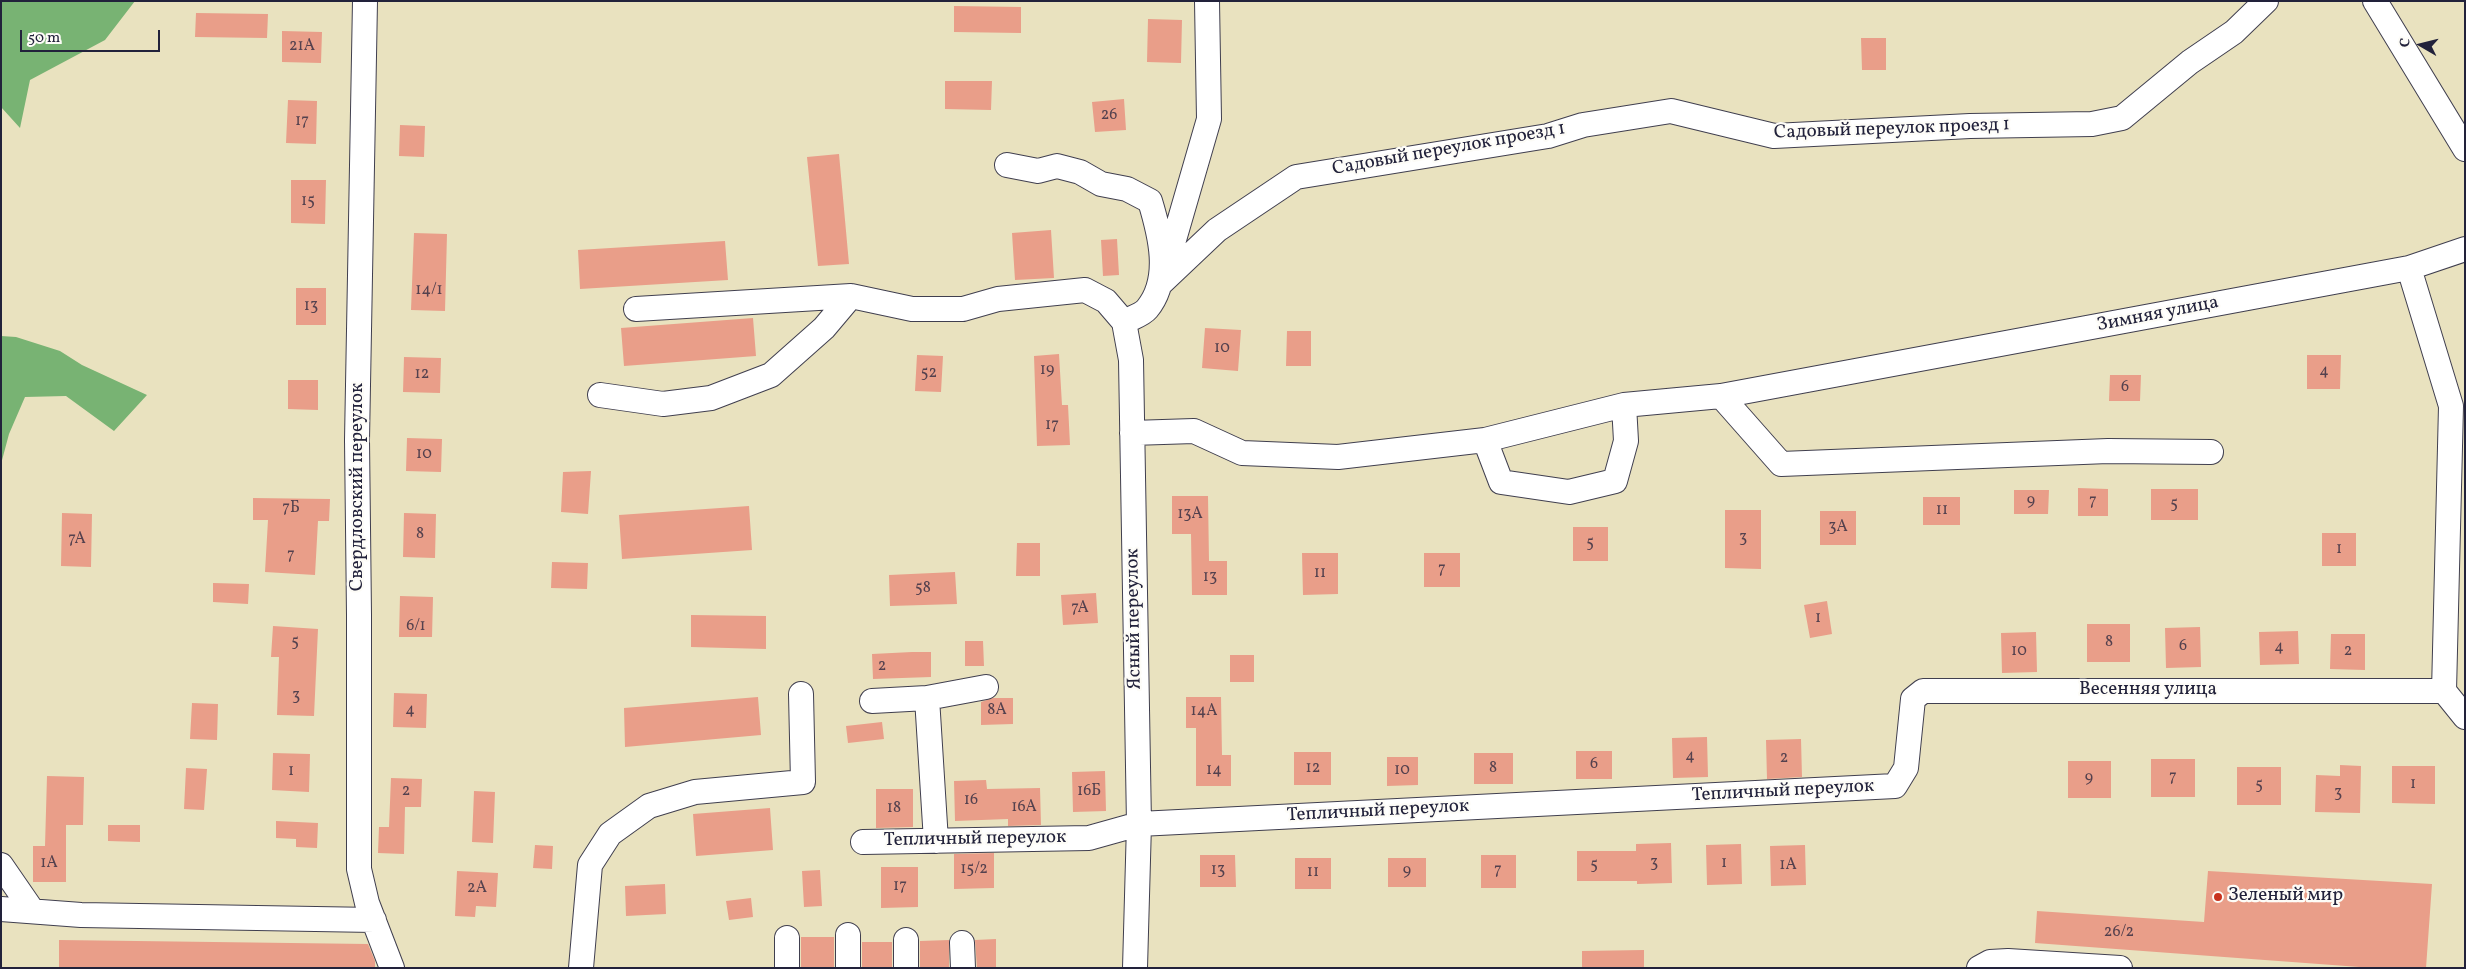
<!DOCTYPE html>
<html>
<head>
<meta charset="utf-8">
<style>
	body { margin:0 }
	#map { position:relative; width:2466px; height:969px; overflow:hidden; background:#e9e2bf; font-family:Vollkorn,serif }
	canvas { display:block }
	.frame { position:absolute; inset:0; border:2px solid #22223b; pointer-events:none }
	.north { position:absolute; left:2396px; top:20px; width:50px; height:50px; -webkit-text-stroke:4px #fdfcf7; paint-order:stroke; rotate:278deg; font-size:14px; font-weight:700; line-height:20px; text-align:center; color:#22223b }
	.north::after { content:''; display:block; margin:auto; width:18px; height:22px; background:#22223b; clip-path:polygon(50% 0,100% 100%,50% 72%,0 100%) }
	.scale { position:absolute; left:20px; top:30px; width:140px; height:22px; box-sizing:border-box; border:2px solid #22223b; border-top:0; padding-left:6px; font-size:15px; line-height:18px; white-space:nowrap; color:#22223b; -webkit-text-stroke:4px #fdfcf7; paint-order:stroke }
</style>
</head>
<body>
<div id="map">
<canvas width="2466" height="969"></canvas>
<div class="frame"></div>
<div class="north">С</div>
<div class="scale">50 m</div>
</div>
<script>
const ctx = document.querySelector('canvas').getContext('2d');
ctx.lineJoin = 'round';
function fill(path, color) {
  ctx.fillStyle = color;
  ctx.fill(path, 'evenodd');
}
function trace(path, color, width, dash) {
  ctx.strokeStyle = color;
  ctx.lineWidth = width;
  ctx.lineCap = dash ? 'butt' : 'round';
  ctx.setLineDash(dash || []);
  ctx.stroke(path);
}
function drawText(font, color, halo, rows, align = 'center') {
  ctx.font = font + ' Vollkorn,serif';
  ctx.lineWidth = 4.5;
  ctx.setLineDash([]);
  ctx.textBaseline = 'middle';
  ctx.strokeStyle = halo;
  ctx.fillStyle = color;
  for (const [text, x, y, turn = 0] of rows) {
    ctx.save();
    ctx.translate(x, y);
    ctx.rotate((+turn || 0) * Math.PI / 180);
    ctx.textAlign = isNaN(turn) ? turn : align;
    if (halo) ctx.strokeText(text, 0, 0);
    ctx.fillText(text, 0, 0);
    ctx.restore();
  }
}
fill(new Path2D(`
	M1,1H135L105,40L30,80L20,128L1,107Z
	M1,336L16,337L60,351L82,365L147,395L114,431L66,396L25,397L9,434L1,464Z`), '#78b373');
fill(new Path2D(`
	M954,6L1021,7V33L954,32Z
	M196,13L268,14L267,38L195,37Z
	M1148,19L1182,20L1181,63L1147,62Z
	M282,31L322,32L321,63L282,62Z
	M1861,38H1886V70H1862Z
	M945,81H992L991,110L945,109Z
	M1124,99L1126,130L1095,132L1092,102Z
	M288,100L317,101L316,144L286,143Z
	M400,125L425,126L424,157L399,156Z
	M839,154L849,264L818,266L807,157Z
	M291,180H326L325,224L291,223Z
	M1051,230L1054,278L1015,280L1012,233Z
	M414,233L447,234L445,311L411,310Z
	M1117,239L1119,275L1103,276L1101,240Z
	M725,241L728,280L580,289L578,250Z
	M296,288H326V325H296Z
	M753,318L756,356L624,366L621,328Z
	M1205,328L1241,330L1238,371L1202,368Z
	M1287,331H1311V366H1286Z
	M1059,354L1062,405H1068L1070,445L1037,446L1034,356Z
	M917,355L943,356L941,392L915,391Z
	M2307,355H2341L2340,389H2307Z
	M404,357L441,358L440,393L403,392Z
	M2110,375H2141L2140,401H2109Z
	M288,380H318V410L288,409Z
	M407,438L442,439L441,472L406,471Z
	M591,471L588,514L561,512L563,472Z
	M2078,488L2108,489V516H2078Z
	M2151,489H2198V520H2151Z
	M2014,490H2049L2048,514H2014Z
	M1172,496H1208L1209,561H1227V595H1192L1191,534H1172Z
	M1923,497H1960V525H1923Z
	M253,498L330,499L329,521H318L315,575L265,572L268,520H253Z
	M749,506L752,550L622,559L619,515Z
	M1725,510H1761V569L1725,568Z
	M1820,511H1856V545H1820Z
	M62,513L92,514L91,567L61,566Z
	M404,513L436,514L435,558L403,557Z
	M1573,527H1608V561H1573Z
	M2322,533H2356V566H2322Z
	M1017,543H1040V576H1016Z
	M1302,553H1338V594L1303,595Z
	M1424,553H1460V587H1424Z
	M552,562L588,563L587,589L551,588Z
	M955,572L957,604L890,606L889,575Z
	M213,583L249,584L248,604L213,602Z
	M1096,593L1098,623L1063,625L1061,595Z
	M400,596L433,597L432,637H399Z
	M1827,601L1832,634L1810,638L1804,605Z
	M691,615L766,616V649L691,647Z
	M2087,624H2130V662H2087Z
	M273,626L318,629L314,716L277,715L279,657H271Z
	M2200,627L2201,667L2166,668L2165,628Z
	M2298,631L2299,664L2260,665L2259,632Z
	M2036,632L2037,672L2002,673L2001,633Z
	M2331,634H2365V670L2330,669Z
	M965,641H983L984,666H965Z
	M912,652H931V677L873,679L872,654Z
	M1230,655H1254V682H1230Z
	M394,693L427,694L426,728L393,727Z
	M758,697L761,735L625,747L624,708Z
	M1186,697H1221L1222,755H1231V786H1196V728H1186Z
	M993,698H1013V724L981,725V702Z
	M192,703L218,704L217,740L190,739Z
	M882,722L884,739L848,743L846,726Z
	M1707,737L1708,777L1673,778L1672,738Z
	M1801,739L1802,777L1767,779L1766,740Z
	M1576,751H1612V779H1576Z
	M1294,752H1331V785H1294Z
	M273,753L310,754L309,792L272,790Z
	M1474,753H1513V784H1474Z
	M1387,757H1418V785L1387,786Z
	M2151,759H2195V797H2151Z
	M2068,761H2111V798H2068Z
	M2340,765L2361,766L2360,813L2315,812L2316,775L2340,776Z
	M2392,766H2435V804L2392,803Z
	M2237,767H2281V805H2237Z
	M186,768L207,769L204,810L184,809Z
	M1105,771L1106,811L1073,812L1072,772Z
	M47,776L84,777L83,825H66V882H33V846H45Z
	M391,778L422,779L421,807H405L404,854L378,853L379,827H389Z
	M986,780L987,789L1040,788L1041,825L1008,826V819L955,821L954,781Z
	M876,789H913V827L876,828Z
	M474,791L495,792L493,843L472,842Z
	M770,808L773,850L696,856L693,814Z
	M276,821L318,823L317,848L296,847V839L276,838Z
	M108,825H140V842L108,841Z
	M1671,843L1672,883L1637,884V881H1577V851H1636V844Z
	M1741,844L1742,884L1707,885L1706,845Z
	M535,845L553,846L552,869L533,868Z
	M1805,845L1806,885L1771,886L1770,846Z
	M994,853V888L954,889V854Z
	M1200,855H1235L1236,887H1200Z
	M1481,855H1516V888H1481Z
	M1295,858H1331V889H1295Z
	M1388,858H1426V887H1388Z
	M881,867H918V907L881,908Z
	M820,870L822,906L804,907L802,871Z
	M457,871L498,873L496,907L476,906L475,917L455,916Z
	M2208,871L2432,884L2426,968H2373L2035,943L2037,911L2204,922Z
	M665,884L666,914L626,916L625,886Z
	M751,898L753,917L729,920L726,901Z
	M801,937H834V968H801Z
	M996,939V968H977L975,940Z
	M59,940L368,944L375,961V968H59Z
	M949,940V968H920V941Z
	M862,942H892V968H862Z
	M1644,950V968H1582V951Z`), '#e99e89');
const minor = new Path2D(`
	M365,1L357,440L359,615V869L367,903L392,968
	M2375,1L2465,149
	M1007,165L1038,171L1057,166L1080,172L1101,184L1127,189L1150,201C1160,234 1172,279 1147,309C1142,315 1131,318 1124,322
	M1167,264L1209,119L1207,1
	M2409,268L2451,406L2444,691
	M1161,283L1217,230L1296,177L1548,136L1583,125L1671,111L1774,136L1970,126L2092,124L2122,118L2190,62L2234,32L2266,1
	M636,309L851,296
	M600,395L663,404L711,398L771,375L824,328L851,296L912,309H963L998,299L1085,290L1106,301L1124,322L1131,360L1139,824L1135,968
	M1721,396L1781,464L2108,451L2211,452
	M1132,433L1194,431L1242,453L1338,457L1485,440L1624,405L1721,396L2409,268L2465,249
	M1485,440L1501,482L1569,492L1615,481L1626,441L1624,405
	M927,698L986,687
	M872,701L927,698L936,841
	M863,842L1089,838L1139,824L1895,786L1906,768L1913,699L1923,691H2444L2465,717
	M1,865L32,910
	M1,909L81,915L374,920
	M848,935V968
	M787,938V968
	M906,940V968
	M962,943L963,968
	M581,968L590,865L610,834L649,806L695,792L803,782L801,694
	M1979,968L1990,962L2008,961L2120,968`);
trace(minor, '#403f4f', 26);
trace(minor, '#fff', 24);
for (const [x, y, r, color] of [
	[2218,897,5,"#c8321e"]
]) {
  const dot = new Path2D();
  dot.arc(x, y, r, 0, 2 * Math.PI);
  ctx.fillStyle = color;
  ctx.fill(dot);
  trace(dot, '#fdfcf7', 2);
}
drawText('16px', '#54414e', null, [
	["21А",302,47],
	["26",1109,116],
	["17",302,122],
	["15",308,202],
	["14/1",429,291],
	["13",311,307],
	["10",1222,349],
	["19",1047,371],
	["4",2324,372],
	["52",929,374],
	["12",422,375],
	["6",2125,388],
	["17",1052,426],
	["10",424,455],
	["9",2031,502],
	["7",2093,502],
	["5",2174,505],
	["7Б",291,509],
	["11",1942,511],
	["13А",1190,515],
	["3А",1838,528],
	["8",420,535],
	["3",1743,539],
	["7А",77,540],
	["5",1590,544],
	["1",2339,550],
	["7",291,556],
	["7",1442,570],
	["11",1320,574],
	["13",1210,578],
	["58",923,589],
	["7А",1080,609],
	["1",1818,619],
	["6/1",416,627],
	["5",295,643],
	["8",2109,643],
	["6",2183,647],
	["4",2279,648],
	["10",2019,652],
	["2",2348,652],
	["2",882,667],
	["3",296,697],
	["4",410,711],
	["8А",997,711],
	["14А",1204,712],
	["4",1690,757],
	["2",1784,759],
	["6",1594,765],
	["12",1313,769],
	["8",1493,769],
	["14",1214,771],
	["10",1402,771],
	["1",291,772],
	["7",2173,778],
	["9",2089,779],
	["1",2413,785],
	["5",2259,786],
	["2",406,792],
	["16Б",1089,792],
	["3",2338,794],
	["16",971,801],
	["16А",1024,808],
	["18",894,809],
	["1А",49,864],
	["3",1654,864],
	["1",1724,864],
	["5",1594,866],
	["1А",1788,866],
	["15/2",974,870],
	["13",1218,871],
	["7",1498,871],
	["9",1407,872],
	["11",1313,873],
	["17",900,887],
	["2А",477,889],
	["26/2",2119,933]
]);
drawText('19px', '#22223b', '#fdfcf7', [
	["Садовый переулок проезд 1",1892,130,-2],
	["Садовый переулок проезд 1",1449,150,-10],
	["Зимняя улица",2158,315,-11],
	["Свердловский переулок",359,487,-90],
	["Ясный переулок",1135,619,-91],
	["Весенняя улица",2148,691],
	["Тепличный переулок",1783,792,-3],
	["Тепличный переулок",1378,812,-3],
	["Тепличный переулок",975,840,-1]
]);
drawText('19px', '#22223b', '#fdfcf7', [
	["Зеленый мир",2228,897]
], 'left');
</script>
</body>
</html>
